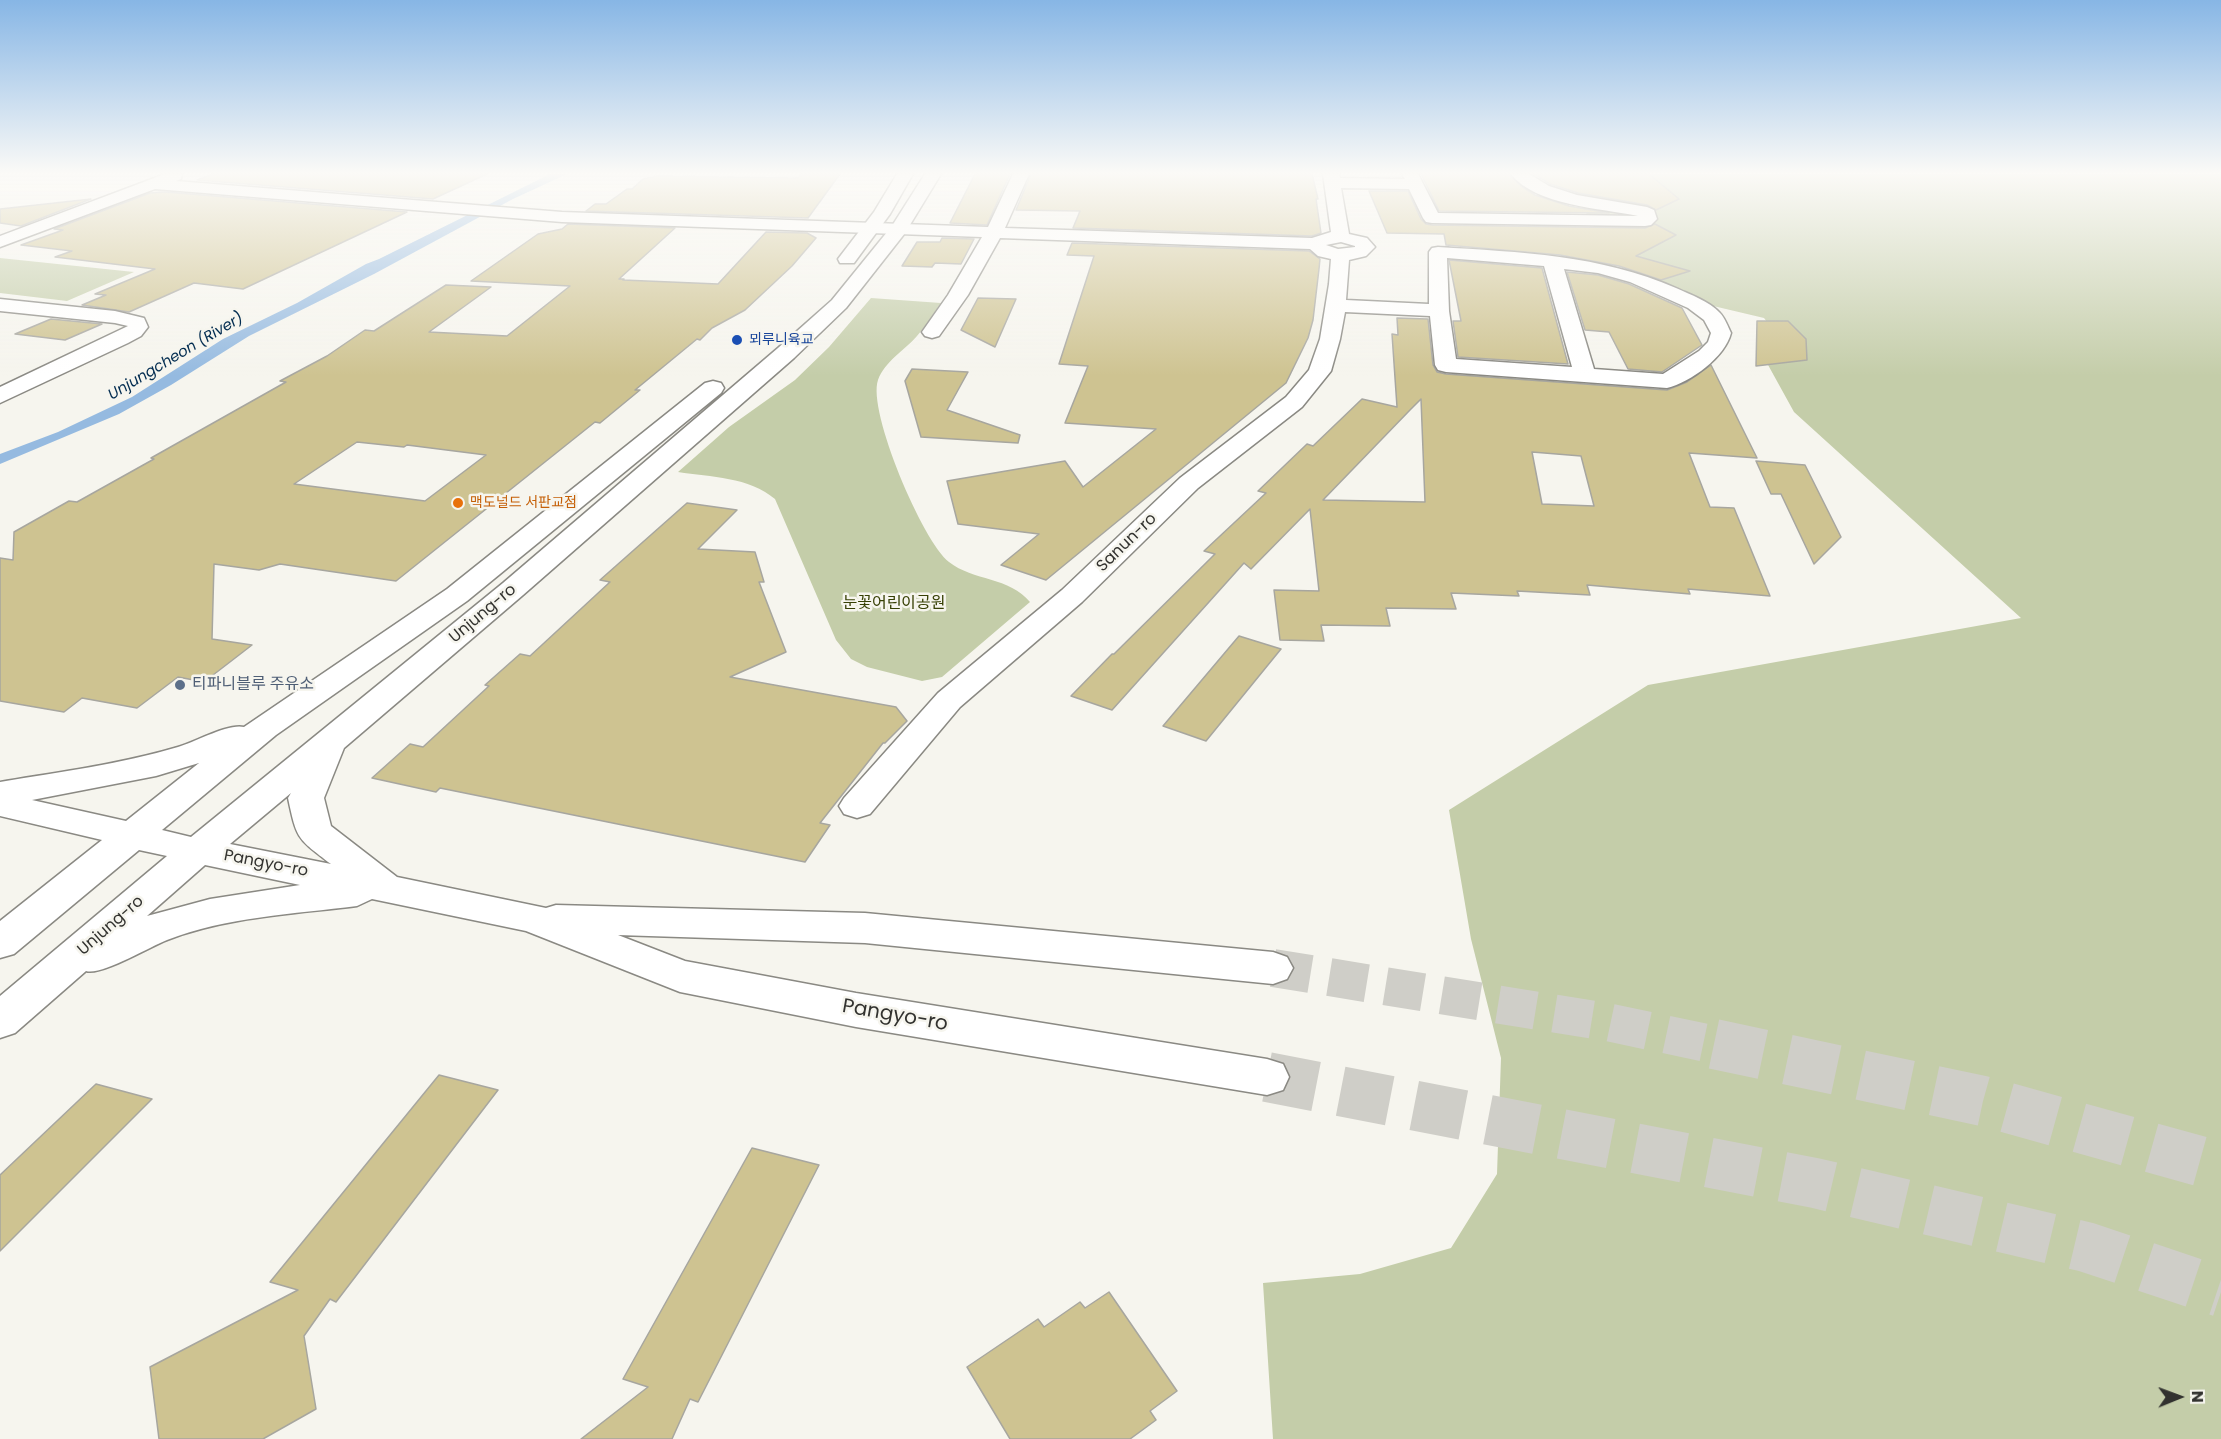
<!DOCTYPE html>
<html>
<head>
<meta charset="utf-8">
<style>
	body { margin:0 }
	#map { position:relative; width:2221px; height:1439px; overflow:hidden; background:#f6f5ee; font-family:Poppins,sans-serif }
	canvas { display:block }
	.north { position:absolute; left:2149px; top:1367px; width:60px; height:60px; -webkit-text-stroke:4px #f6f5ee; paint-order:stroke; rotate:89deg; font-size:16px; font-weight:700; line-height:24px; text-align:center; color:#32322f }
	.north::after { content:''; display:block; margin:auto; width:21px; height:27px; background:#32322f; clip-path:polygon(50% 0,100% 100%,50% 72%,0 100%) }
</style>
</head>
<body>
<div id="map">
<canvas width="2221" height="1439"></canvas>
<div class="north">N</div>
</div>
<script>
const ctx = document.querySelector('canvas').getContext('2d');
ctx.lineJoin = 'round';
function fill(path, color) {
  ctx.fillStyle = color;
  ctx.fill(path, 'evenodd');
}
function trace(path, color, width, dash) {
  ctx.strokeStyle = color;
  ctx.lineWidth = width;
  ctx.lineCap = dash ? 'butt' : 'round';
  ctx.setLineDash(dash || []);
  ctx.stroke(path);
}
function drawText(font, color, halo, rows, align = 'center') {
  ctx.font = font + ' Poppins,"Noto Sans KR",sans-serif';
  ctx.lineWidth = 5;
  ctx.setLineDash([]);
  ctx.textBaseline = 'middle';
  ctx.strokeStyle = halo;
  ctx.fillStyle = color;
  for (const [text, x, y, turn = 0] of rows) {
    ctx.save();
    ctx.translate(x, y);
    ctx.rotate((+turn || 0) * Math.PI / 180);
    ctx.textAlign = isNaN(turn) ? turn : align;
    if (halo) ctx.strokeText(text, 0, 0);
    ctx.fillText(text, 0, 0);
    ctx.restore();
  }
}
fill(new Path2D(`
	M1565,174H2221V1439H1273L1263,1283L1360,1274L1451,1248L1497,1174L1501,1058L1471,939L1449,810L1648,685L2021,618L1794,412L1762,354L1777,335L1764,318L1654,292L1643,274L1602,242Z
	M0,258L134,272L67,301L0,293Z
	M871,298L941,303C933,314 926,326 917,336C904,351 885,361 878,380C867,411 923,542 949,562C973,581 1010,577 1030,602L942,677L922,681L867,667L851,659L836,640L775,499C749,477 711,477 678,472L729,427L795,380L829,347Z`), '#c4cda9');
fill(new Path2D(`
	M550,174H567L513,199L374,274L249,336L171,385L119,414L0,464V454L58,432L132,397L223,339L297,303L366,264L379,259Z`), '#95bae0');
const building = new Path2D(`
	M213,174H487L433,199L197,180Z
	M801,174H840L808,218L586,211L595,204H606L627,189H632L643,179L657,176L798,178Z
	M975,174H1010L987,225L950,223Z
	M1031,174H1312L1318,199H1316L1321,233L1312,236L1073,228L1080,211L1016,210Z
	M1421,174H1509L1521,186L1535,195L1569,206L1609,213L1439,211Z
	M1534,174H1649L1679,199L1656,210L1647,205L1578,193L1550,184Z
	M1369,191H1408L1421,219L1426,224L1432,225L1645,228L1655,224L1676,235L1636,256L1690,271L1661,280L1619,266L1560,255L1446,245L1444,234L1387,233Z
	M162,192H166L407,212L243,289L194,283L129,312L82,305L106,295L95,294L155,269L55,257L72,251L21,245L63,230L54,229L150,193Z
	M91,199L21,226L0,223V209Z
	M568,224L675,228L619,279H624L623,280L718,284L766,232L807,233L816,238L792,266L745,310L712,328L700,340L697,339L635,390H640L600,423L595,422L396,581L280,564L259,570L214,564L212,639L252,645L204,682L178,677L137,708L82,698L64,712L0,701V558L13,560L14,532L69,501L77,502L154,459L151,458L286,382L280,381L327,356L365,330L374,331L446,285L491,287L429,332L507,336L570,286L471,281L538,234L562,229ZM357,442L404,447L407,445L486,455L425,501L294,484Z
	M942,238L974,239L961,264L935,263L932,267L902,266L917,242H940Z
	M1072,243L1309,251L1320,259L1319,269L1313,320L1308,338L1286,383L1046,580L1001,565L1039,534L958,524L947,481L1065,461L1083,487L1156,429L1065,423L1088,366L1059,364L1094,256L1067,255Z
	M1449,260L1542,268L1568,364L1458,357L1453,321H1461Z
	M1567,272L1598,275L1629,284L1682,308L1702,345L1662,372L1628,369L1609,332L1585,330Z
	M978,298L1016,299L995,347L961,330Z
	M1397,318L1428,319L1433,365L1437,372L1446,374L1667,390L1687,382L1711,365L1757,458L1689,453L1710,507L1734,508L1770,596L1688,589L1690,594L1587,585L1590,595L1517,591L1519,596L1451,593L1456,609L1386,608L1390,626L1321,625L1324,641L1280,640L1274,590L1319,591L1310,509L1251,569L1244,563L1112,710L1071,696L1112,654H1114L1215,554L1204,551L1266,493L1258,491L1307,444L1313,446L1362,399L1397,407L1392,334L1398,335ZM1421,399L1425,502L1323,500L1410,410ZM1532,452L1581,456L1594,506L1542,504Z
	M51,319L102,324L65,340L15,334Z
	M1757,321H1788L1806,339L1807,360L1756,366Z
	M912,369L968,372L947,410L1020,435L1018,443L921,437L905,381Z
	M1756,461L1805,465L1841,537L1814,564L1781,494H1771Z
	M687,503L737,510L698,549L755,552L764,582H759L786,652L730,677L896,707L907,721L885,743H883L820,823L830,825L805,862L440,788L436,792L372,778L410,744L423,747L489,686L485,685L520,654L530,656L610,582L600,580Z
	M1239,636L1281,649L1206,741L1163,726Z
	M439,1075L498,1090L336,1302L330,1299L304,1336L316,1409L263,1439H159L150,1367L298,1290L270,1282Z
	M96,1084L152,1099L0,1251V1175Z
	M752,1148L819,1165L698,1402L690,1399L672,1439H581L648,1387L623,1379Z
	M1109,1292L1177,1391L1150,1411L1156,1420L1130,1439H1010L967,1367L1038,1319L1044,1327L1080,1302L1085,1308Z`);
fill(building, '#cec391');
trace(building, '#a7a69f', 1.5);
trace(new Path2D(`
	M1273,968L1607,1022L1721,1046`), '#cfcec8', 38, [38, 19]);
trace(new Path2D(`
	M1714,1044L1983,1101L2221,1167
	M1267,1077L1815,1183L2086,1247L2221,1292`), '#cfcec8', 50, [50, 25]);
const minor = new Path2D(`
	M165,174H182L181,179L176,181L562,212L988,227L1013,174H1029L1005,228L1312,238L1331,232L1323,174H1339L1340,178L1405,179L1402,174H1418L1438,213L1638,216C1601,208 1536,206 1511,174H1529L1549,186L1577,195L1647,207L1654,210L1657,219L1651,225L1645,226L1432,223L1426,222L1423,218L1409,189L1341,188L1349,234L1367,238L1375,247L1366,256L1349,260L1346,300L1429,304V252L1432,248L1438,247C1520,252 1601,255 1676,288C1691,295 1709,301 1720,313C1725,318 1728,327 1731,333C1725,357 1691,382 1667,388L1446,372L1438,370L1435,365L1430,316L1345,312L1340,339L1331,371L1302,407L1198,488L1082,602L960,707L870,814L857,818L844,814L839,806L844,798L938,693L1062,590L1180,478L1286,397L1309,370L1320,339L1329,284L1331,259L1318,256L1310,249L1000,238L968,295L939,336L932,338L925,336L922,332L948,295L982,237L562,222L155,189L0,247V236ZM1341,242L1355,246V247L1338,249L1326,245ZM1447,258L1544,266L1572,367L1456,359L1449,311ZM1564,269L1598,273L1630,282L1688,308L1704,320L1711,333L1708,342L1699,351L1663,374L1594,369Z
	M0,299L115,311L144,318L148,327L141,336L128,343L0,403V387L128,326L115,323L0,311Z`);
const major = new Path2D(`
	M897,174H913L890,214L854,263H840L838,259L874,212Z
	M925,174H941L905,233L846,308L794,358L523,595L344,748L324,798L331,826L397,877L546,908L556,905L865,913L1273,952L1287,957L1293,968L1287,979L1273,984L865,943L618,935L685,961L856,993L1267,1059L1283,1064L1289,1077L1283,1090L1267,1095L856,1027L680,992L526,931L372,899L357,906C294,914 226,917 167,940C149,947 101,976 86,971L15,1033L0,1038V996L167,856L139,850L14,954L0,958V921L102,840L0,816V782C59,772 121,764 178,747C195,742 229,723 244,727L447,589L705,383L713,381L721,383L724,388L721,393L467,601L276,735L162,830L191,837L503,583L778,348L832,300L892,226ZM199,763L126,821L32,800L156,776ZM291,793L288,798C297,840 297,838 331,864L230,844ZM205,865L300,885L210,899L147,916Z`);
trace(minor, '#8a8983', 3);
trace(major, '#8a8983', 3);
fill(minor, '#fff');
fill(major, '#fff');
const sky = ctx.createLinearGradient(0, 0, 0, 376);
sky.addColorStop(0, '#87b6e5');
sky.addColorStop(0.46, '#fbfaf7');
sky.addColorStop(1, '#fbfaf700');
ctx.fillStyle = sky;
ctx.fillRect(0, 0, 2221, 376);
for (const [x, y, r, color] of [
	[737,340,6,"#1a4fb4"],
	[458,503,6,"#e8710a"],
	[180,685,6,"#5c6f8a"]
]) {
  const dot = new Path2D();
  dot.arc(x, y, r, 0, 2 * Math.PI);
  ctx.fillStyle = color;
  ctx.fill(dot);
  trace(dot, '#f6f5ee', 2);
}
drawText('14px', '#164399', '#f6f5ee', [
	["뫼루니육교",749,340]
], 'left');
drawText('14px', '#c56008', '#f6f5ee', [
	["맥도널드 서판교점",470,503]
], 'left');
drawText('italic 15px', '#022c50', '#f6f5ee', [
	["Unjungcheon (River)",176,357,-31]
]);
drawText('16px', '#32322f', '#f6f5ee', [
	["Sanun-ro",1127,543,-44],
	["Unjung-ro",483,614,-40],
	["Pangyo-ro",266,864,11],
	["Unjung-ro",111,926,-41]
]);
drawText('16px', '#374005', '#f6f5ee', [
	["눈꽃어린이공원",894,604]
]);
drawText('16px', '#4e5e75', '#f6f5ee', [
	["티파니블루 주유소",192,685]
], 'left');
drawText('20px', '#32322f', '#f6f5ee', [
	["Pangyo-ro",895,1016,10]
]);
</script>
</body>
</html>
